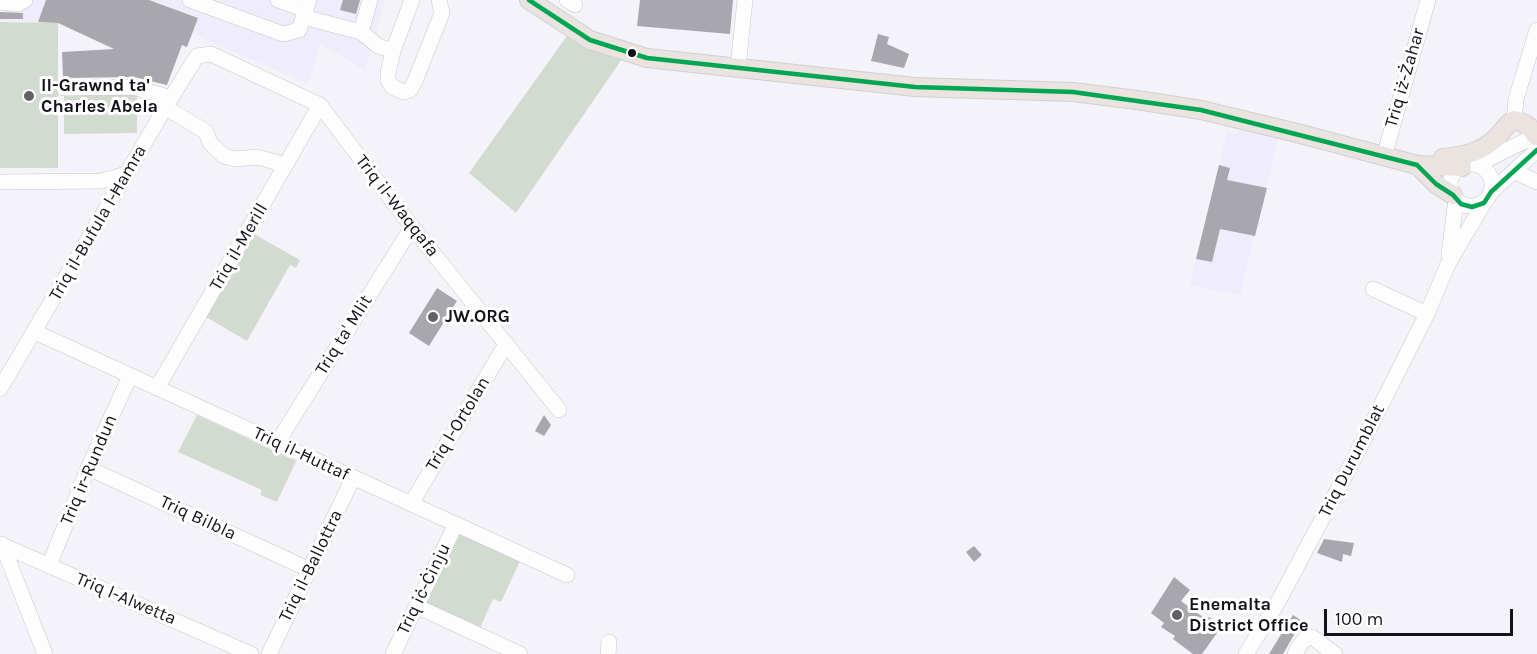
<!DOCTYPE html>
<html>
<head>
<meta charset="utf-8">
<style>
	body { margin:0 }
	#map { position:relative; width:1537px; height:654px; overflow:hidden; background:#f4f3f9; font-family:Karla,sans-serif }
	canvas { display:block }
	.scale { position:absolute; left:1324px; top:609px; width:189px; height:27px; box-sizing:border-box; border:3px solid #131219; border-top:0; padding-left:8px; font-size:18px; line-height:21px; white-space:nowrap; color:#131219; -webkit-text-stroke:4px #fff; paint-order:stroke }
</style>
</head>
<body>
<div id="map">
<canvas width="1537" height="654"></canvas>
<div class="scale">100 m</div>
</div>
<script>
const ctx = document.querySelector('canvas').getContext('2d');
ctx.lineJoin = 'round';
function fill(path, color) {
  ctx.fillStyle = color;
  ctx.fill(path, 'evenodd');
}
function trace(path, color, width, dash) {
  ctx.strokeStyle = color;
  ctx.lineWidth = width;
  ctx.lineCap = dash ? 'butt' : 'round';
  ctx.setLineDash(dash || []);
  ctx.stroke(path);
}
function drawText(font, color, halo, rows, align = 'center') {
  ctx.font = font + ' Karla,sans-serif';
  ctx.lineWidth = 6;
  ctx.setLineDash([]);
  ctx.textBaseline = 'middle';
  ctx.strokeStyle = halo;
  ctx.fillStyle = color;
  for (const [text, x, y, turn = 0] of rows) {
    ctx.save();
    ctx.translate(x, y);
    ctx.rotate((+turn || 0) * Math.PI / 180);
    ctx.textAlign = isNaN(turn) ? turn : align;
    if (halo) ctx.strokeText(text, 0, 0);
    ctx.fillText(text, 0, 0);
    ctx.restore();
  }
}
fill(new Path2D(`
	M0,0H46L38,22L0,21Z
	M149,0H385L365,70L320,44L308,84L192,34L198,17Z
	M1242,124L1280,131L1240,295L1190,285L1227,131L1238,134Z`), '#efecfb');
fill(new Path2D(`
	M0,22L58,23V168H0Z
	M567,36L600,52L622,59L516,213L469,173Z
	M137,92V133L64,134V93Z
	M254,234L300,260L296,268L290,265L247,341L206,317Z
	M197,415L296,461L277,502L260,495L262,490L178,452Z
	M459,533L520,561L501,602L493,599L479,630L426,604Z`), '#d2dbd0');
fill(new Path2D(`
	M46,0H149L198,18L187,47L182,45L167,85L134,77L63,78L62,52L114,49L58,23L38,22Z
	M343,0H360L356,14L340,10Z
	M640,0H733L730,34L637,26Z
	M0,12L23,13V19H0Z
	M878,34L889,37L887,44L909,54L904,68L871,61Z
	M1219,165L1230,168L1227,180L1267,188L1255,236L1220,229L1212,262L1196,259Z
	M437,288L457,301L429,346L409,333Z
	M544,415L551,425L544,436L535,431Z
	M1324,539L1354,543L1351,556L1343,554L1342,562L1317,553Z
	M974,546L982,555L974,562L966,552Z
	M1174,577L1190,590L1181,601L1207,620L1209,617L1222,626L1202,654H1193L1173,639L1175,636L1161,627L1164,623L1151,613Z
	M1293,615L1302,621L1283,654H1269Z`), '#a8a7ae');
const minor = new Path2D(`
	M190,0L283,34L299,30L309,0
	M278,0L306,10
	M567,0L575,5
	M0,2L18,4L25,0
	M303,17L361,32L378,46L393,51L412,0
	M361,32L370,0
	M393,51L388,73V80L392,87L404,92L410,90L415,81L442,13L439,0
	M738,67L745,0
	M64,88L134,87L171,98
	M165,107L206,132L210,143L224,156L235,159L257,157L276,162L284,168
	M1514,120L1516,99L1537,30
	M1384,157L1428,0
	M1450 185a21 21 0 1 1 42 0a21 21 0 1 1-42 0Z
	M1476,165L1537,135
	M1515,172L1537,182
	M0,182L102,181L126,174
	M1491,192L1537,150
	M1449,255L1456,200
	M1373,289L1427,314
	M35,332L567,575
	M157,388L320,105
	M0,389L171,98L197,56L211,54L320,105L412,227L559,410
	M277,443L412,227
	M88,468L308,569
	M411,504L506,344
	M0,544L251,654
	M2,544L45,654
	M49,566L88,468L130,376
	M416,606L520,654
	M269,654L353,478
	M393,654L456,524
	M608,654L609,642
	M1246,654L1278,602L1354,459L1427,314L1448,264L1484,203
	M1295,654C1300,646 1302,638 1312,637L1335,654`);
const major = new Path2D(`
	M529,0L590,40L647,58L915,87L1073,92L1137,100L1201,110L1297,133L1417,165L1462,167
	M1443,158C1464,156 1482,152 1497,137C1503,131 1506,124 1514,120C1524,122 1530,126 1536,136
	M1417,165L1436,184L1453,195`);
trace(minor, '#c7c6cc', 16);
trace(major, '#d0d0d3', 20);
trace(minor, '#fdfdfe', 15);
trace(major, '#eae3df', 18);
trace(new Path2D(`
	M529,0L590,40L647,58L915,87L1073,92L1201,110L1417,165L1436,184L1453,195L1461,204L1472,207L1484,203L1491,192L1537,150`), '#00a651', 4.5);
for (const [x, y, r, color] of [
	[632,53,5,"#131219"],
	[29,96,6,"#626167"],
	[433,317,6,"#626167"],
	[1177,615,6,"#626167"]
]) {
  const dot = new Path2D();
  dot.arc(x, y, r, 0, 2 * Math.PI);
  ctx.fillStyle = color;
  ctx.fill(dot);
  trace(dot, '#fff', 2);
}
drawText('18px', '#131219', '#fff', [
	["Triq iż-Żahar",1405,78,-74],
	["Triq il-Waqqafa",397,206,52],
	["Triq il-Bufula l-Ħamra",98,223,-60],
	["Triq il-Merill",239,247,-60],
	["Triq ta' Mlit",344,335,-58],
	["Triq l-Ortolan",458,424,-59],
	["Triq il-Ħuttaf",301,454,25],
	["Triq Durumblat",1352,461,-63],
	["Triq ir-Rundun",89,470,-67],
	["Triq Bilbla",198,518,25],
	["Triq il-Ballottra",311,566,-64],
	["Triq iċ-Ċinju",424,589,-64],
	["Triq l-Alwetta",126,599,23]
]);
drawText('bold 18px', '#131219', '#fff', [
	["Il-Grawnd ta'",41,86],
	["Charles Abela",41,107],
	["JW.ORG",445,317],
	["Enemalta",1189,605],
	["District Office",1189,626]
], 'left');
</script>
</body>
</html>
